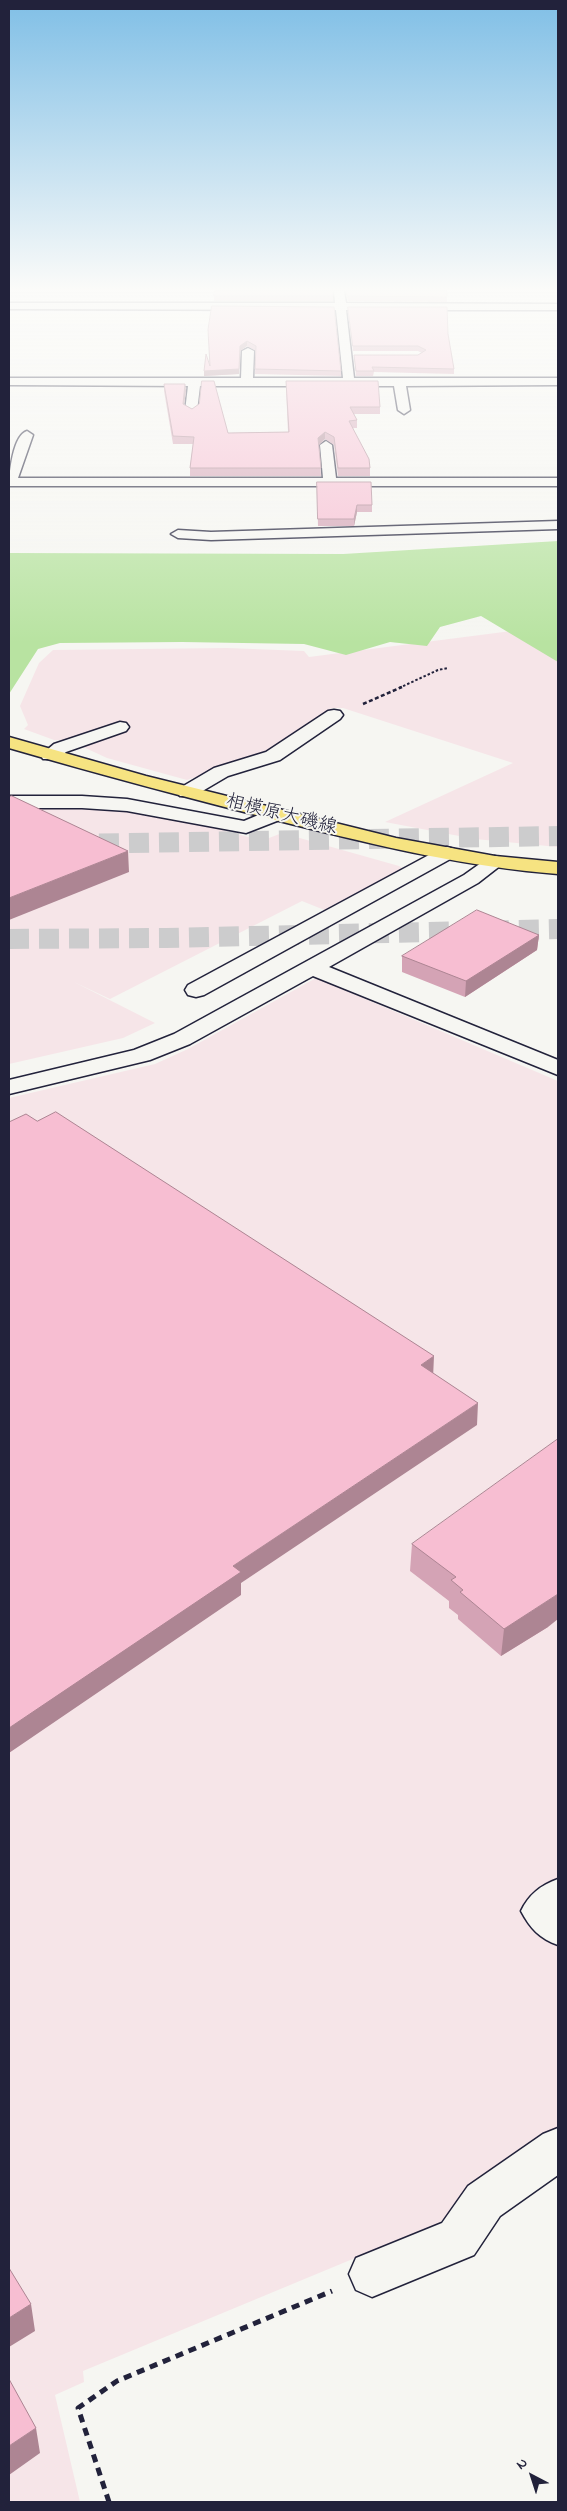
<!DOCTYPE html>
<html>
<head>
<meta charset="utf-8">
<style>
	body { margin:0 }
	#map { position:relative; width:567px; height:2511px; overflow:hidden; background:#f6f6f2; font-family:"Indie Flower",sans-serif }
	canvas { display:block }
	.frame { position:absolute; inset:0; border:10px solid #22223b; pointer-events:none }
	.north { position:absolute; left:507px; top:2451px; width:50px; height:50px; -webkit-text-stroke:4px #f6f6f2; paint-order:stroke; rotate:320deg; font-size:14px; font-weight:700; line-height:20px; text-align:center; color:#22223b }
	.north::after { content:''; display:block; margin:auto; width:18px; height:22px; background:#22223b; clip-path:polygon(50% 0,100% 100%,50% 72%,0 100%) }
</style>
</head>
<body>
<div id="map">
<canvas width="567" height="2511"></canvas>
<div class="frame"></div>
<div class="north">N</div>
</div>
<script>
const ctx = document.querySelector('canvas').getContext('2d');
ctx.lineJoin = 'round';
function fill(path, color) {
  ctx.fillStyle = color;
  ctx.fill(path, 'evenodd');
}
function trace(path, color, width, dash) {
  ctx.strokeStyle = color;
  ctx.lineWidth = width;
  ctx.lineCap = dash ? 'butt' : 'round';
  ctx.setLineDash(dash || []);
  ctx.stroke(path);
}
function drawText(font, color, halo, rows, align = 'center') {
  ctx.font = font + ' "Indie Flower","Klee One",sans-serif';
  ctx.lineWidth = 4;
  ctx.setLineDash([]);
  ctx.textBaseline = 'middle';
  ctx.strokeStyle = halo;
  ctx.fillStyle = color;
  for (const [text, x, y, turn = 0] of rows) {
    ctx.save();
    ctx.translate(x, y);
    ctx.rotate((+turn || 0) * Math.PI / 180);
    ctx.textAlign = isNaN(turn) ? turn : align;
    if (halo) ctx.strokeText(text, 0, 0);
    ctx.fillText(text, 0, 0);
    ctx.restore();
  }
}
fill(new Path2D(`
	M558,625V847L475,839L385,822L513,763L343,708H332L267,753L187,780L107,758L68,740H54L24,729L28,725L20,706L39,663L53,650L227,648L304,651L309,657Z
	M9,806L128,809L163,818L186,820L248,837L269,838L282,833L399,866L405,870L332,913L302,901L110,999L74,982L155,1023L123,1038L9,1064Z
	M316,978L558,1081V1884L529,1911L558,1940V2138L437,2224L83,2371L84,2382L55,2395L80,2502H9V1098L155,1064L188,1049Z`), '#f6e5e8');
fill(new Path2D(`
	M558,541V662L481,616L440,627L427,646L390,642L346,655L304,644L182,642L60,643L38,649L9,694V553L343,554Z`), '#b8e3a1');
trace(new Path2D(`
	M9,845L558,836
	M9,939L166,938L558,929`), '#cccccd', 20, [20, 10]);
const minor = new Path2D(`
	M334,291H344L346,303L558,304V310H346L354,378H558V385L406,386L410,410L404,414L398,410L394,386H200L197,411L191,415L185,411L188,386L9,385V378H241L242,351L248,348L254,351L253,378H343L336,310L9,309V303H335Z
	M27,431L33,435L18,478H323L320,445L326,441L332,445L336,478H558V486H9C9,474 13,435 27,431Z
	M558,521V529L211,540L178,538L171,534L178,530L211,532Z
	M334,710L340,711L343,715L340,719L280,760L228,776L194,796H180L177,792L180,788L214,768L266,752L328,711Z
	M120,722L126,723L129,727L126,731L66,752L57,759H43L41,755L54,744Z
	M9,796H82L127,799L244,821L268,811H282L285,815L282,819L246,833L127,811L82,808H9Z
	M447,847L454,849L457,853L454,857L204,995L196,997L188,995L185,990L188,985L440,849Z
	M495,856L502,858L505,862L478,883L329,967L558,1060V1075L313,976L190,1044L150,1060L9,1094V1080L134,1050L174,1034L464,875L488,858Z
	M558,1879V1945C540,1939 530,1928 521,1911C529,1894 541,1885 558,1879Z
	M558,2128V2175L500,2216L474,2255L372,2297L356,2290L349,2274L356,2258L442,2223L468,2186L543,2134Z`);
const major = new Path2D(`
	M9,737L146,776L396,838L495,856L558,862V874C467,867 379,846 291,824C196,800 102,775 9,748Z`);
trace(minor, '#22223b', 3);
trace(major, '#22223b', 3);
trace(new Path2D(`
	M399,688L438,670L448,668`), '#22223b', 2, [2.5, 2]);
trace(new Path2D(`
	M363,704L402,687`), '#22223b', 2.5, [4, 2.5]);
trace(new Path2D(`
	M109,2502L78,2408L117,2381L332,2291`), '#22223b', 5, [8, 6]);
fill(minor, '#f6f6f2');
fill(major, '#f6e381');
fill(new Path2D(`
	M333,291V301H214V296Z
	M345,291H447V302L348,301Z
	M212,306L341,371V376L255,374L256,351L247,346L240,351L239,374L204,376L210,365Z
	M348,307L448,334L454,369V374L374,372L373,376H356L354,355H418L422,353L418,351H353Z
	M164,384H185L186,391L184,404L228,433L288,432L286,388L380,407V414H354L357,420V428H353L370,468V476H338L334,445L325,439L319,445L321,476H190V468L193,444H173L164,391Z
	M317,488L372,505V512H357L354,526H318Z
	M539,935L537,950L465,997L402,972V956Z
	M412,1544L548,1627L501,1656L458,1619V1615L449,1608V1601L410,1571Z`), '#d4a3b5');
fill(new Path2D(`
	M247,341V346L240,351L239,374L204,376V371Z
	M185,384L186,391L183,411V404Z
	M325,432V439L318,445V438Z
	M357,505V512L354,526V519Z
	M128,851L129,872L9,920V898Z
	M539,935L537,950L465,997L466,981Z
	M434,1356L433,1378L421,1365Z
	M478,1403L477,1425L241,1583V1595L9,1753V1728L233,1566Z
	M558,1594V1619L548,1627L501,1656L504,1629Z
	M31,2304L35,2331L9,2347V2318Z
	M36,2428L40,2453L9,2475V2446Z`), '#ad8593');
const building = new Path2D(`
	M215,291H333V296H214Z
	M346,291H447V297L348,296Z
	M212,306L334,307L341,371L255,369L256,346L247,341L240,346L239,369L204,371L206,354L210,366L208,330Z
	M348,307H447L448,334L454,369L372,367L374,371H356L354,355H418L426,350L418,346H353Z
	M202,381H214L228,433L289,432L286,381H378L380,407H350L357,420L349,421L369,459L370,468H338L334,437L325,432L318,438L321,468H190L194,437L173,436L164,384H185L183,404L192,409L199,404Z
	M317,482H371L372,505H357L354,519H318Z
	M12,796L128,851L9,898V797Z
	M477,910L539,935L466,981L402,956Z
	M56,1112L434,1356L421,1365L478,1403L233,1566L241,1572L9,1728V1122L26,1114L37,1121Z
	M558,1439V1594L504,1629L460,1592L463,1590L451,1580L456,1577L412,1544Z
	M9,2268L31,2304L9,2318Z
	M9,2379L36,2428L9,2446Z`);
fill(building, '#f7bed2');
trace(building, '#ad8593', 1);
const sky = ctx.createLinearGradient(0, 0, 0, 643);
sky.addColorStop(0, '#80bfe6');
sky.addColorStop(0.45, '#fbfbf9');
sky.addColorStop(1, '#fbfbf900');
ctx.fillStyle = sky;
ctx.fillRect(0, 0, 567, 643);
drawText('19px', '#22223b', '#f6f6f2', [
	["相模原大磯線",281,816,14]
]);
</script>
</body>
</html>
